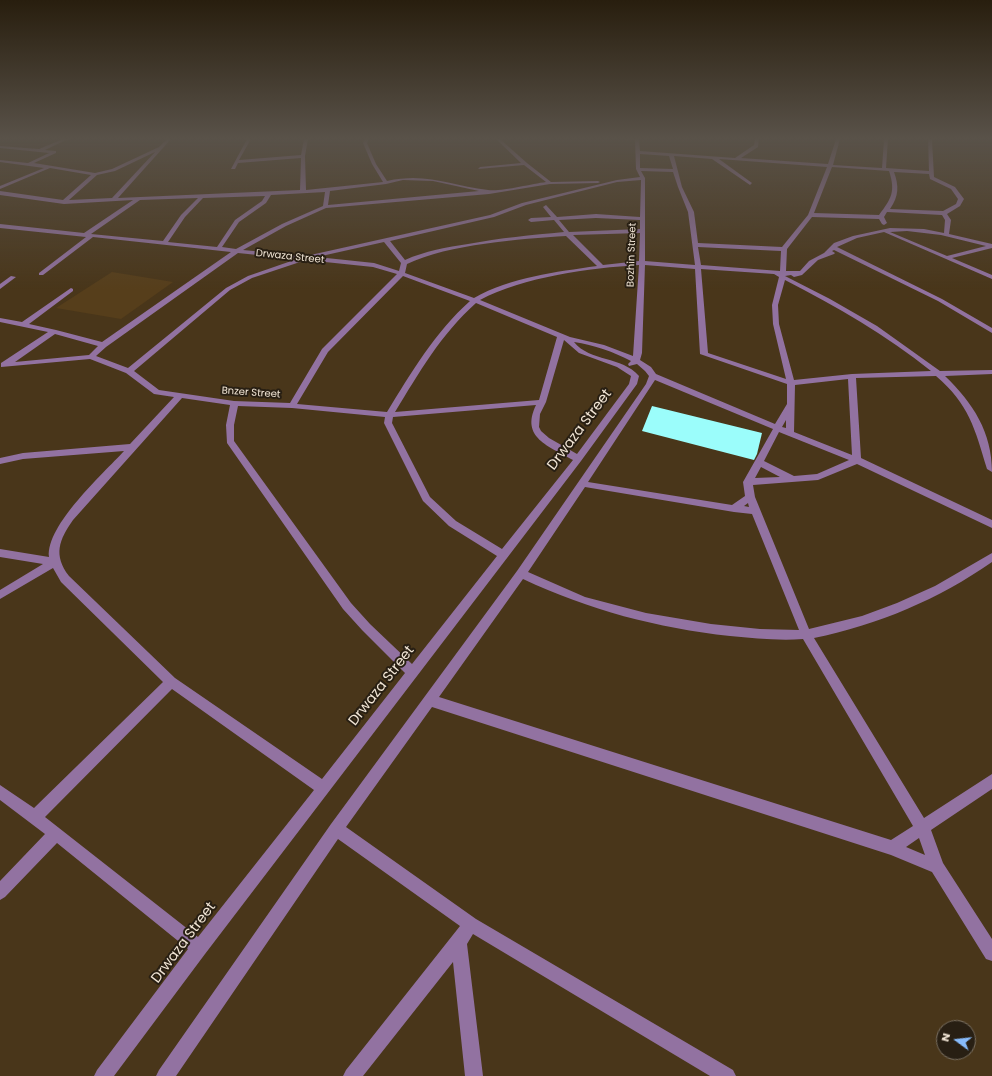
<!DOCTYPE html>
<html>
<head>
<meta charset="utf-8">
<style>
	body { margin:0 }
	#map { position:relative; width:992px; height:1076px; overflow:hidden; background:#49361a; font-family:Poppins,sans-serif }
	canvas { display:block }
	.north { position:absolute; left:936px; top:1020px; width:40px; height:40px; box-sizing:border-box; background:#281f13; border:1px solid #796f61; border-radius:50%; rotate:285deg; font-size:11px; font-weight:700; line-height:16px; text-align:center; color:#f2e6d6 }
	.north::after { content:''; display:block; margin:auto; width:14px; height:18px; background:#87bbfb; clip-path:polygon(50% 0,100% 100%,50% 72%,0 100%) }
</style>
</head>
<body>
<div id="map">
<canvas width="992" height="1076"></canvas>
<div class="north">N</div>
</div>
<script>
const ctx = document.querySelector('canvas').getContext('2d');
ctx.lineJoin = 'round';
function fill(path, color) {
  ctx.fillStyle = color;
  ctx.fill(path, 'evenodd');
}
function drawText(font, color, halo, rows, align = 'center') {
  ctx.font = font + ' Poppins,sans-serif';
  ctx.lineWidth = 4;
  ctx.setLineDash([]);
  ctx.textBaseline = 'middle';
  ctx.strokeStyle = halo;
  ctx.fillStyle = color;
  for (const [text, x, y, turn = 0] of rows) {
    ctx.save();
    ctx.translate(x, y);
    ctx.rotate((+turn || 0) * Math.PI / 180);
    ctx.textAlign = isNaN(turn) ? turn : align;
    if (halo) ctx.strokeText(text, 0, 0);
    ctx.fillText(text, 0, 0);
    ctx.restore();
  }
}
fill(new Path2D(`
	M112,272L173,282L121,319L56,308Z`), '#563e1b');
fill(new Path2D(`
	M652,406L762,433L757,454L754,460L642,431Z`), '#9bfdfb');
fill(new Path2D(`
	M63,139H68L45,150L56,151V153L34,163L95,173L112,169L159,147L167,139H171L118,198L300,190L301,158L238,163L235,169H231L247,139H251L239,160L301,155L304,139H308L305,156L306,190L383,182L372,164L363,143L365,139H369L367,143L376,164L387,181C428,172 450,186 488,190C500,192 531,184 546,182L524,165L478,169L480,167L521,163L496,139H500L527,163L551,182L598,181L600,182L598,183L550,184L489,194L326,208L286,226L243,250L306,256L490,215L522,203L617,180L640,177L636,169L635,140L624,139H639L640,151L735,158L754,145L755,139H759L758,147L741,158L828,164L836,139H840L833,165L882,168L884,139H888L886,168L929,171L928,139H932L934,177L955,187L964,199L960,206L947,214L951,220L949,234L992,244V248L952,258L992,275V279L884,232L857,238L837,247L942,299L992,328V333L938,301L834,250L832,251L835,253L834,254L818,260L802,275L794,277L791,275L785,276L830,299L877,326L940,371L992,370V374L945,376C973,403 992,432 992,472L987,469C975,429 969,404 936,376L856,378L861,458L992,520V528L857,464L818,480L753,485L755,497L809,629L862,616L897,603L935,586L992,553V562C939,599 878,625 814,638L924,818L992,774V789L931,830L943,863L992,939V961L986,959L932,872L891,855L432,707L346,827L476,919L733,1070L736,1076H710L473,934L467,944L483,1076H465L453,962L363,1076H343L346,1070L460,926L338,839L176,1076H156L159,1070L331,824L517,571L646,384L649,376L645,371L637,364L629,366L628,364L631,361C614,352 594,345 574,342C590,362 622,356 639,376L637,384L581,461L205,954L114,1076H94L97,1070L188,949L57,843L5,897L0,900V881L45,834L0,800V785L34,808L163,682L61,582L53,568L0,599V590L43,564L0,557V549L49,557C46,525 103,474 124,451L23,459L0,464V458L23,453L130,444L174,397L154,394L126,373L90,359L1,367V363L48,332L0,322V318L22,322L71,288L73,289V291L29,324L56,330L102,342L231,252L93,237L43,275H39V273L86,237L0,228V224L84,233L133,200L64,204L0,195V191L63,200L91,175L50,168L0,189V186L44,168L0,162V160L28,163L49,153L0,148V146L39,149ZM155,152L112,198L69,200L97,175L115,171ZM640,154L669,156L673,169L640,168ZM674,156L712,159L750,185L752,183L719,159L827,167L808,215L782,247L698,243L694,212L682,187ZM832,167L889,171C896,192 891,199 879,215L814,213ZM641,171L673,172L678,187L688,212L695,265L645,261V178ZM894,172L929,174L930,179L951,189L958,199L956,204L943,211L890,209C899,196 899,186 894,172ZM403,180L433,181L479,191L328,205L330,191L386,184ZM641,180L640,217L596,214L557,217L546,205L543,207L551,217L531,218L528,220L531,222L554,220L564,232C531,235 500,238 468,244C447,247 425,251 405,260L390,241L494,217L526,205L617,182ZM325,192L323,206L282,224L236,249L222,247L239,222L266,203L271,195ZM265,196L262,201L235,220L217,247L168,242L185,217L203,198ZM198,198L181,215L163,241L91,234L140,200ZM887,212L942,215L945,220L944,233L924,229L890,228L853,236L834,243L824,253L809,261L800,271H786L787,249L812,217L879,219L882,224L884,225L887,223L884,217ZM596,218L640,220V229L569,232L559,220ZM907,231L941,235L986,246L947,256L890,232ZM640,233L639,261L603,265L573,235ZM566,236L597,266C556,272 511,277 474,298L405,273L407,264C449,244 520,239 566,236ZM384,242L401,263L399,271L374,263L317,257ZM698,247L781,251L780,271L701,265ZM238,253L297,259L248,276L226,288L128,368L96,356L106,347ZM306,260L373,267L397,274L322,349L290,403L234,401L159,390L134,371L230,290L252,278ZM639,265L633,356L604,345L570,337L480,300C523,277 590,268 639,265ZM645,265L695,269L700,354L787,384V404L775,424L656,374L651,367L640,360L642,353ZM701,269L774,274L779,277L772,305L773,324L786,379L708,353ZM403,276L470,301C435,332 411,373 387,412L297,404L328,352ZM785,280C836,306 886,335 931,371L852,374L794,380L779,324L778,305ZM476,303L557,337L539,400L395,412C419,373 441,334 476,303ZM55,334L98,346L89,355L15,362ZM564,340L579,353L617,367L631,376L629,384L577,454L549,438L541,431L539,427L540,414L546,402ZM848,379L852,455L794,432L795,385ZM655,380L773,429L743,482L745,496L732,505L588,482ZM182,398L230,405L226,425L227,443L343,609L362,630L405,673L322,779L175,678L69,576C53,555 59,540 73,520ZM536,405C520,438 549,446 573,460L502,549L456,521L430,497L392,423L393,417ZM238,406L292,408L385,417L384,423L423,501L449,526L497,556L412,664L370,624L351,603L234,441V425ZM786,420V428L782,427ZM779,432L849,460L817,474L794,476L764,461ZM761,467L780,477L755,478ZM585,487L734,512L752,514L799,630L760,629L711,624L646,613L585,597L528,572ZM748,503L749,507L744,506ZM523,579C589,610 657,628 730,636C754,638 778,641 803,639L913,826L891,840L439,697ZM172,689L314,790L198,937L45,817ZM919,838L925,855L906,847Z
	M11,276L16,277L0,289V284Z`), '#9272a1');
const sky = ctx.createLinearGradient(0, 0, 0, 289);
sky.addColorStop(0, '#281e0e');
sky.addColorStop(0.48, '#595249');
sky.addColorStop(1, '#59524900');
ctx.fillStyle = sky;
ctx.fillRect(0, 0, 992, 289);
drawText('10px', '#f2e6d6', '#281f13', [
	["Bozhin Street",632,255,-88],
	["Drwaza Street",290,257,6],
	["Bnzer Street",251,393,4]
]);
drawText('14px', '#f2e6d6', '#281f13', [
	["Drwaza Street",580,430,-53],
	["Drwaza Street",382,686,-52],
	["Drwaza Street",184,943,-53]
]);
</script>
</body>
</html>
